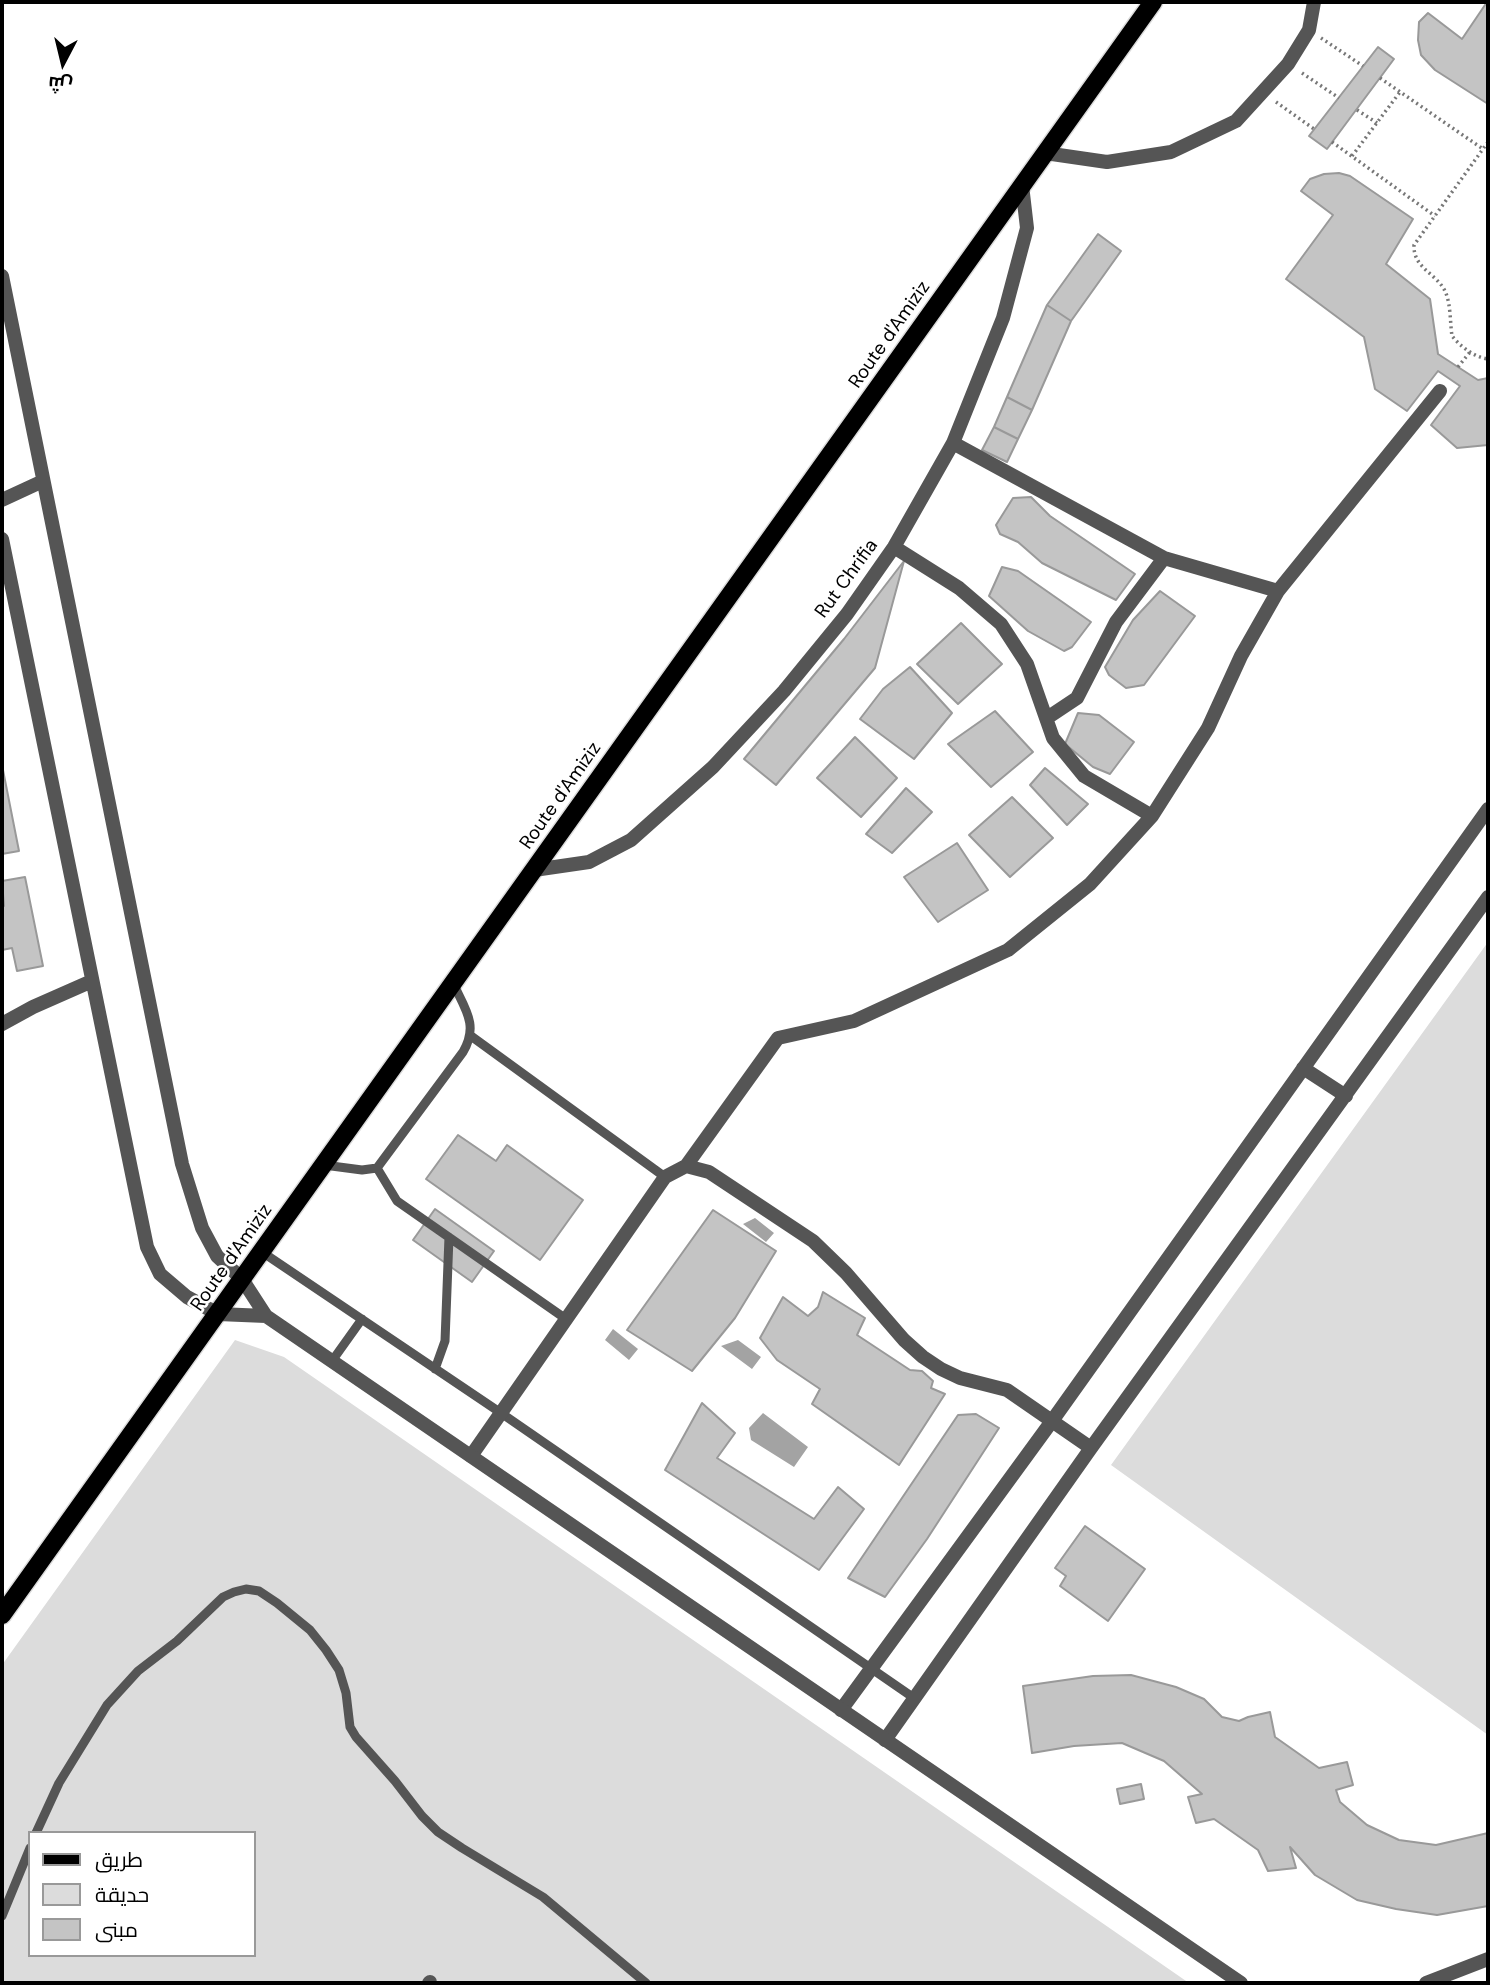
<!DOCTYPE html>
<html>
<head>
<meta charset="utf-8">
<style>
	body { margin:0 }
	#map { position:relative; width:1490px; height:1985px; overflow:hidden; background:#fff; font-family:"DM Sans",Cairo,sans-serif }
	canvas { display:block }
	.frame { position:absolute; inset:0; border:4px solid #000; pointer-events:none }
	.legend { position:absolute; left:28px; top:1831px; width:228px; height:126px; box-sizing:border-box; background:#fff; border:2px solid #999; margin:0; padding:9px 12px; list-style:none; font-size:21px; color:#000 }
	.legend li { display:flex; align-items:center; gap:14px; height:35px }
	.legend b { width:35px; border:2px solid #999 }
	.north { position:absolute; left:28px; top:28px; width:70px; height:70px; -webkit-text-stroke:5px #fff; paint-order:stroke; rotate:187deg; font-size:19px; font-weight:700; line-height:28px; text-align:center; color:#000 }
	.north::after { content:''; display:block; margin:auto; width:24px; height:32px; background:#000; clip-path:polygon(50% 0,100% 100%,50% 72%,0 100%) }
</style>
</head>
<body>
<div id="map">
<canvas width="1490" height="1985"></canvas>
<div class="frame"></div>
<ul class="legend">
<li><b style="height:9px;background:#000"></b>طريق</li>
<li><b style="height:19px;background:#dcdcdc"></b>حديقة</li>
<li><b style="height:19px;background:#c4c4c4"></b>مبنى</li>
</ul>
<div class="north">ش</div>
</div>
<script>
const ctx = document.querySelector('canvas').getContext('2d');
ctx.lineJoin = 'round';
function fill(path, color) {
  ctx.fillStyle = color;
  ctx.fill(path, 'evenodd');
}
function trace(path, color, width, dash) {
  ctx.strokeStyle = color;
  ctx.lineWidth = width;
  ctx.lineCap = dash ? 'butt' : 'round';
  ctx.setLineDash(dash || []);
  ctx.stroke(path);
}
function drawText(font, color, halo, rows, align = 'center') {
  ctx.font = font + ' "DM Sans",sans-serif';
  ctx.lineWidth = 5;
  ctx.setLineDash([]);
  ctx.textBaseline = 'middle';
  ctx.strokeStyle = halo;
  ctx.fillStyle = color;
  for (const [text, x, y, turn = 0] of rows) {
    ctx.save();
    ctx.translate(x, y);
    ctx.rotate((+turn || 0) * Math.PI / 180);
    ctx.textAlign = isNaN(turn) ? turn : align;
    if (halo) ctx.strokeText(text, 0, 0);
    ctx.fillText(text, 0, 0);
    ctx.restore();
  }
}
fill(new Path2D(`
	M1488,942V1735L1111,1465Z
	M235,1340L284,1357L1189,1983H2V1665ZM30,1833H254V1955H30Z`), '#dcdcdc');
fill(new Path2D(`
	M755,1218L774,1233L766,1242L743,1224Z
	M613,1329L638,1349L629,1360L605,1340Z
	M738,1340L761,1357L752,1369L721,1346Z
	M763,1413L808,1447L794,1467L751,1440L749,1428Z`), '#a3a3a3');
const building = new Path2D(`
	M1487,2H1488V104L1435,70L1421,55L1418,40L1419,22L1428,13L1462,39Z
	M1378,47L1394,59L1327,149L1309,136Z
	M1339,173L1350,176L1413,219L1386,264L1430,299L1438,354L1478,380L1488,378V445L1457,448L1431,425L1460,386L1438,371L1407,411L1375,389L1364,337L1286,279L1333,215L1301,191L1310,179L1324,174Z
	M1098,234L1121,251L1071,321L1047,305Z
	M1047,305L1071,321L1032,410L1007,397Z
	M1007,397L1032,410L1018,439L994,427Z
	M994,427L1018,439L1007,462L982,450Z
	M1031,497L1050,516L1135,574L1116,600L1042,563L1018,542L1000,534L996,525L1013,498Z
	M904,561L875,668L776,785L744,759L844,639Z
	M1002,567L1018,571L1091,622L1072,647L1064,651L1028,631L989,596Z
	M1160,591L1195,616L1144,685L1126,688L1109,675L1105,667L1133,620Z
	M961,623L1002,664L958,704L917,664Z
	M910,667L952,713L914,759L860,719L883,689Z
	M995,711L1033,752L991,787L948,744Z
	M1078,713L1099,715L1134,742L1110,774L1093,767L1065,744Z
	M855,737L897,778L861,817L817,778Z
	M2,765L19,851L2,854Z
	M1045,768L1088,804L1067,825L1030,785Z
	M906,788L932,812L892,853L866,834Z
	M1012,797L1053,838L1010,877L969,835Z
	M957,843L988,890L938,922L904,877Z
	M25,877L43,966L17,971L12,948L2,950V906H4L2,881Z
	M458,1135L496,1161L507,1145L583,1200L540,1260L426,1179Z
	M435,1209L494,1251L472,1282L413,1240Z
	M713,1210L776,1251L735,1318L692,1371L627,1330Z
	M823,1292L865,1318L857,1335L910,1370L922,1371L933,1381L931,1388L945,1394L899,1465L812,1404L820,1389L777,1360L760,1338L783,1297L808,1316L818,1307Z
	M702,1403L735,1433L717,1458L814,1519L838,1487L864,1509L819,1570L665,1470Z
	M976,1414L999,1428L927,1539L885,1597L848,1578L958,1415Z
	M1085,1526L1145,1569L1108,1621L1060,1586L1066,1576L1055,1568Z
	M1131,1675L1176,1687L1204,1699L1222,1717L1239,1721L1248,1717L1270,1712L1275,1737L1319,1768L1347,1762L1353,1785L1336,1790L1340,1802L1367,1825L1399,1840L1436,1845L1488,1833V1906L1437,1915L1396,1909L1357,1900L1315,1875L1290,1847L1296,1868L1268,1871L1258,1850L1214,1819L1196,1823L1188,1797L1202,1794L1164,1761L1122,1743L1074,1746L1032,1753L1023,1686L1093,1676Z
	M1141,1784L1144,1799L1120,1804L1117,1789Z`);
fill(building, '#c4c4c4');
trace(building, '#999', 2);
const primary = new Path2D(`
	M2,1615L1153,2`);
trace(primary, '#dbdbdb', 21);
trace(new Path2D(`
	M1321,38L1363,66
	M1302,73L1339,98
	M1380,78L1483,149
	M1276,102L1314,129
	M1357,110L1377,123
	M1332,142L1435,216
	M1488,142L1414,245C1413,268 1436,273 1445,291C1451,304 1450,323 1452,336C1461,347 1474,357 1488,359
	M1352,156L1400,92
	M1458,367L1470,352`), '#777', 3.5, [2, 3.5]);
trace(new Path2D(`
	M471,1036L665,1177
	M324,1165L362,1170L377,1168L463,1052C479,1025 465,1009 453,983
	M377,1168L397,1201L566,1319
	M262,1252L501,1413L914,1698
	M332,1361L362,1319
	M435,1369L445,1341L449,1237
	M36,1833L59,1783L107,1705L138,1671L177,1641L223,1597L234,1592L246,1589L259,1591L277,1603L310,1630L326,1650L339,1670L346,1693L350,1727L356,1737L395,1781L422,1816L438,1832L462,1848L543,1897L646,1983
	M2,1916L30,1848`), '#555', 9);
trace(new Path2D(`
	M1045,153L1107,162L1171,152L1236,121L1288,64L1309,30L1314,2
	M2,276L182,1164L202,1228L217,1256L242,1279
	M953,443L1164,558L1278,591
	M2,500L43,481
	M2,539L147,1247L160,1274L187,1297L218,1314
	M894,547L959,588L1001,624L1027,664L1053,738L1084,776L1152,816
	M1047,718L1077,698L1116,622L1164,558
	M534,870L589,862L631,840L713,767L784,691L847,614L894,547L953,443L1003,318L1027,228L1022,185
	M2,1024L33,1007L92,981
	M1303,1068L1346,1096
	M686,1166L709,1172L813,1241L846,1273L904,1340L923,1357L941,1369L960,1378L1007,1390L1091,1448
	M471,1456L665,1177L686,1166L778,1038L854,1021L1008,950L1090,884L1152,816L1208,728L1241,656L1278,591L1440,391
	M841,1710L1052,1421L1488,809
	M885,1740L1091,1448L1488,897
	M429,1983L430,1982
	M1426,1983L1488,1959`), '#555', 14);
trace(new Path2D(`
	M242,1279L266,1316L1241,1983
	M218,1314L266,1316`), '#555', 14);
trace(primary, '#000', 18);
drawText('19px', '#000', '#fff', [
	["Route d'Amiziz",890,335,-55],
	["Rut Chrifia",847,579,-54],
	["Route d'Amiziz",561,796,-55],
	["Route d'Amiziz",232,1258,-55]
]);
</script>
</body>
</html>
